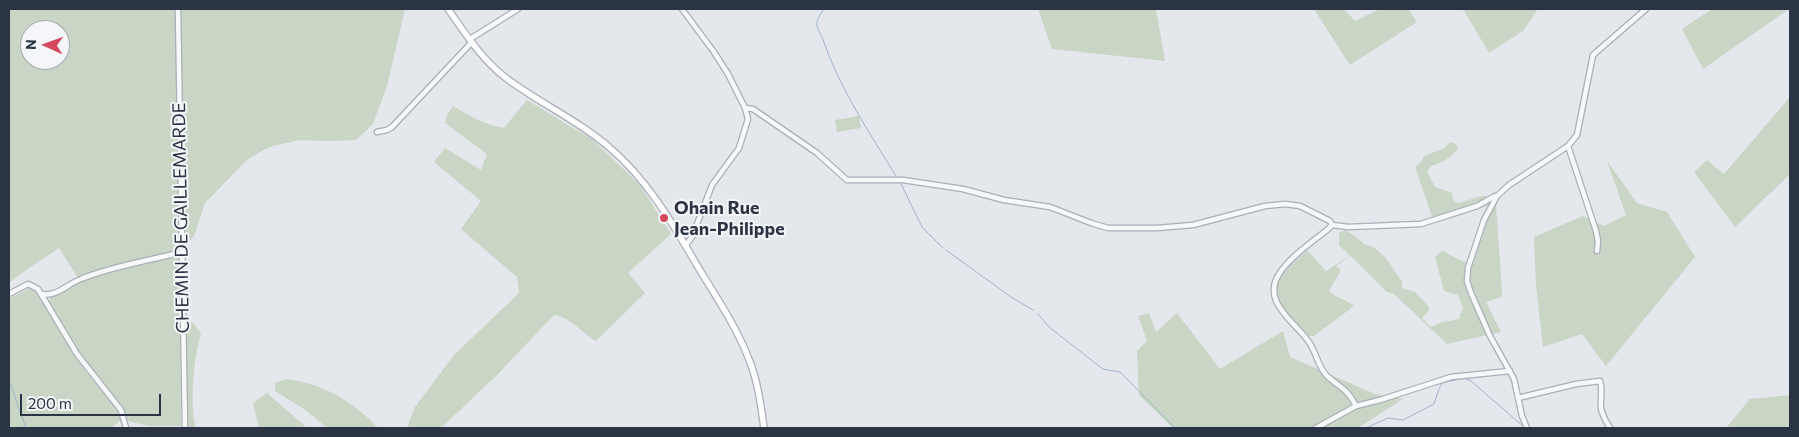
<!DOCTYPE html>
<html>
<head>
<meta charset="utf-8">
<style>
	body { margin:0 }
	#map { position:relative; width:1799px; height:437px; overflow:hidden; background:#e4e7ec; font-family:Commissioner,sans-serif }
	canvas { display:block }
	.frame { position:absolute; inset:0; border:10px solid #2b3445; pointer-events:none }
	.north { position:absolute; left:20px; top:20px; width:50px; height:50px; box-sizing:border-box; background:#f4f6f9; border:1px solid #a4a8b1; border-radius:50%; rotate:272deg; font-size:14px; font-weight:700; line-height:20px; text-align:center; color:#2b3445 }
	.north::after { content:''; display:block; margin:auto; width:18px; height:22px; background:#d1495b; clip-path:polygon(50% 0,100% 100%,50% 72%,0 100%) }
	.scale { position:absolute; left:20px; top:394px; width:141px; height:22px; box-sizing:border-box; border:2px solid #2b3445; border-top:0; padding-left:6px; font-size:15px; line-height:18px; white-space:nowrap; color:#2b3445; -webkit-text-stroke:4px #f4f6f9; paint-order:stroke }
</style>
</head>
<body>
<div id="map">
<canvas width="1799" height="437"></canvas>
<div class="frame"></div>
<div class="north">N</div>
<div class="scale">200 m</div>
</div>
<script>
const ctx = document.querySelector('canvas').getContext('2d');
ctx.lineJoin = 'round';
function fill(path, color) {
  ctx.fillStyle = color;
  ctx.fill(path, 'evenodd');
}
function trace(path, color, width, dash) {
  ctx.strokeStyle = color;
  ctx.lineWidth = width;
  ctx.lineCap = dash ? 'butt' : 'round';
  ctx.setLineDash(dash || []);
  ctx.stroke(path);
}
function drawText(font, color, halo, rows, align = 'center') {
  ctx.font = font + ' Commissioner,sans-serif';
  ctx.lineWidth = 4;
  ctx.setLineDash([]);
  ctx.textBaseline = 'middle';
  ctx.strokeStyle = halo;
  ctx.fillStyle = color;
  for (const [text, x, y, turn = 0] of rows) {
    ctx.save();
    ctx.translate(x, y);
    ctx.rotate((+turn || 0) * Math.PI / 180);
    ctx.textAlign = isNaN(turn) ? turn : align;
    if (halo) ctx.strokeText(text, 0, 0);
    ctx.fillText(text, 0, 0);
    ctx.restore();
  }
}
fill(new Path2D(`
	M9,9H405L387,86L373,124L356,140L328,141L300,140L269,147L248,159L205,203L194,236L186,245L173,253L78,278L59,248L29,268L9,283ZM30,30H60V60H30Z
	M1038,9H1156L1165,61L1052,49Z
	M1314,9H1344L1355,21L1380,9H1408L1417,22L1350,65Z
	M1463,9H1535L1537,10L1523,31L1489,53Z
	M1712,9H1789L1703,69L1682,29Z
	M1790,97V174L1735,227L1694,172L1707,160L1724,174Z
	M527,100L593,140L640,185L671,234L628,273L645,293L596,341C582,333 570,317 554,315L498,374L441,428H409L408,425L415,407L454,355L519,293L517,277L461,229L481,201L434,162L445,148L481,170L487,154L445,123L447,115L453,106C470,116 485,125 504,128Z
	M859,116L861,128L837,132L835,120Z
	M1450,142L1456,144L1458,149C1450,158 1443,163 1431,166L1427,172L1435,187L1452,193L1453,199L1456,203C1465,203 1474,196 1486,196L1496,205L1502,290L1501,297L1486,302L1501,332L1447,344L1394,294L1387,292L1351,256L1336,266L1341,270L1329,291C1335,298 1346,299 1354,306L1314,336H1308C1300,326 1290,317 1282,307C1265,283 1292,265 1307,250L1326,271L1350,256L1339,245V233L1345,230L1355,236L1364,244L1375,248L1386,258L1402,282V288L1415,292L1429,307L1428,312L1422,318L1431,327L1439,323L1459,319L1463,307L1458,295L1444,291L1435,257L1442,251L1471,265L1476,247L1491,211L1487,206L1453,218L1434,222L1415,167L1421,162L1424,156L1445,148Z
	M1607,161L1637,203L1667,212L1695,257L1606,366L1582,334L1543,347L1536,286L1534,237L1583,216L1604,226L1626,215Z
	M179,254L181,426H149L128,421C123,401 100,381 88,364C73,344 61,322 49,301L50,298L83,280Z
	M29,288H33L40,296L69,346L82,367L118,411L122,419L111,428H9V299Z
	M1149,313L1156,332L1177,313L1220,369L1283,331L1290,357L1375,394L1403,399L1358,428H1173L1139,395L1137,351L1147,341L1138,316Z
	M186,319L194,324L201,333C194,358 189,403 196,428H187Z
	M286,379C323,383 354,402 378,428H327L304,409L275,391V383Z
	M267,393L307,428H259L253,403Z
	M1790,395V428H1726L1750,399Z`), '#c9d6c5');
trace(new Path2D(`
	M824,9C821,14 816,19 817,26C818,31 822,36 823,40C840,89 869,132 896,176
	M900,182L922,227L943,248
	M946,250L1011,297L1033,310
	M1038,314L1049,327L1099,366L1103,369L1120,372L1175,428
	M9,380L26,428
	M1366,428L1388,418L1403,420L1434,404L1439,389L1442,383L1464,378L1471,381L1525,428`), '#9fb4cc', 1);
const minor = new Path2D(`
	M178,9L185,428
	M682,9L714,52L728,74L745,108L748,119L739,148L712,185L692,237L685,246
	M470,39L518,9
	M745,108L753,109L817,153L847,180H903L963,189L1004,200L1050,207L1091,223L1108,228H1157L1193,225L1265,206L1285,204L1300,206L1330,221L1332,225
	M377,132L387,130L392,127L472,42
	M1568,146L1596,231L1598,241L1597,251
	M1332,225C1328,230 1323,233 1318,237C1305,247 1288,260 1279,274C1261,302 1295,322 1309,342C1316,352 1318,367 1327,376C1339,387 1348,389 1356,406
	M1332,225L1348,227L1421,224L1477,206L1495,196
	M9,294L28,284L38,289L77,354L121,410L126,428
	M42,294C57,297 67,284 81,279C112,266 148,261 182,252
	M1518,398L1576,384L1600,381C1603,390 1600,400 1601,409C1603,416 1606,422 1610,428
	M1316,428L1356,406L1380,400L1451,377L1510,371
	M1527,428L1522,416L1514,379L1490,336L1471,293L1467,281L1468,268L1484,220L1497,196L1509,185L1568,146L1577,135L1593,55L1646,9`);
const secondary = new Path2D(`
	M448,9C465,33 482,60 506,78C539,103 578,120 610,148C650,182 675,228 701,272C719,301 738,330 750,362C758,383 761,406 764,428`);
trace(minor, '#a9aeb7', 7);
trace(secondary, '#a9aeb7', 8);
trace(minor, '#f7f8fa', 4.5);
trace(secondary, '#fff', 5.5);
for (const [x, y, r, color] of [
	[664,218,5,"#d1495b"]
]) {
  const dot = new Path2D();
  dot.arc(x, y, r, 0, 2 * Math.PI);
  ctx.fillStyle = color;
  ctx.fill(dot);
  trace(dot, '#f4f6f9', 2);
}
drawText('bold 18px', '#2b3445', '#f4f6f9', [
	["Ohain Rue",674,208],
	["Jean-Philippe",674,229]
], 'left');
drawText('18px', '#2b3445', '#f4f6f9', [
	["CHEMIN DE GAILLEMARDE",181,218,-91]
]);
</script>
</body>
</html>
